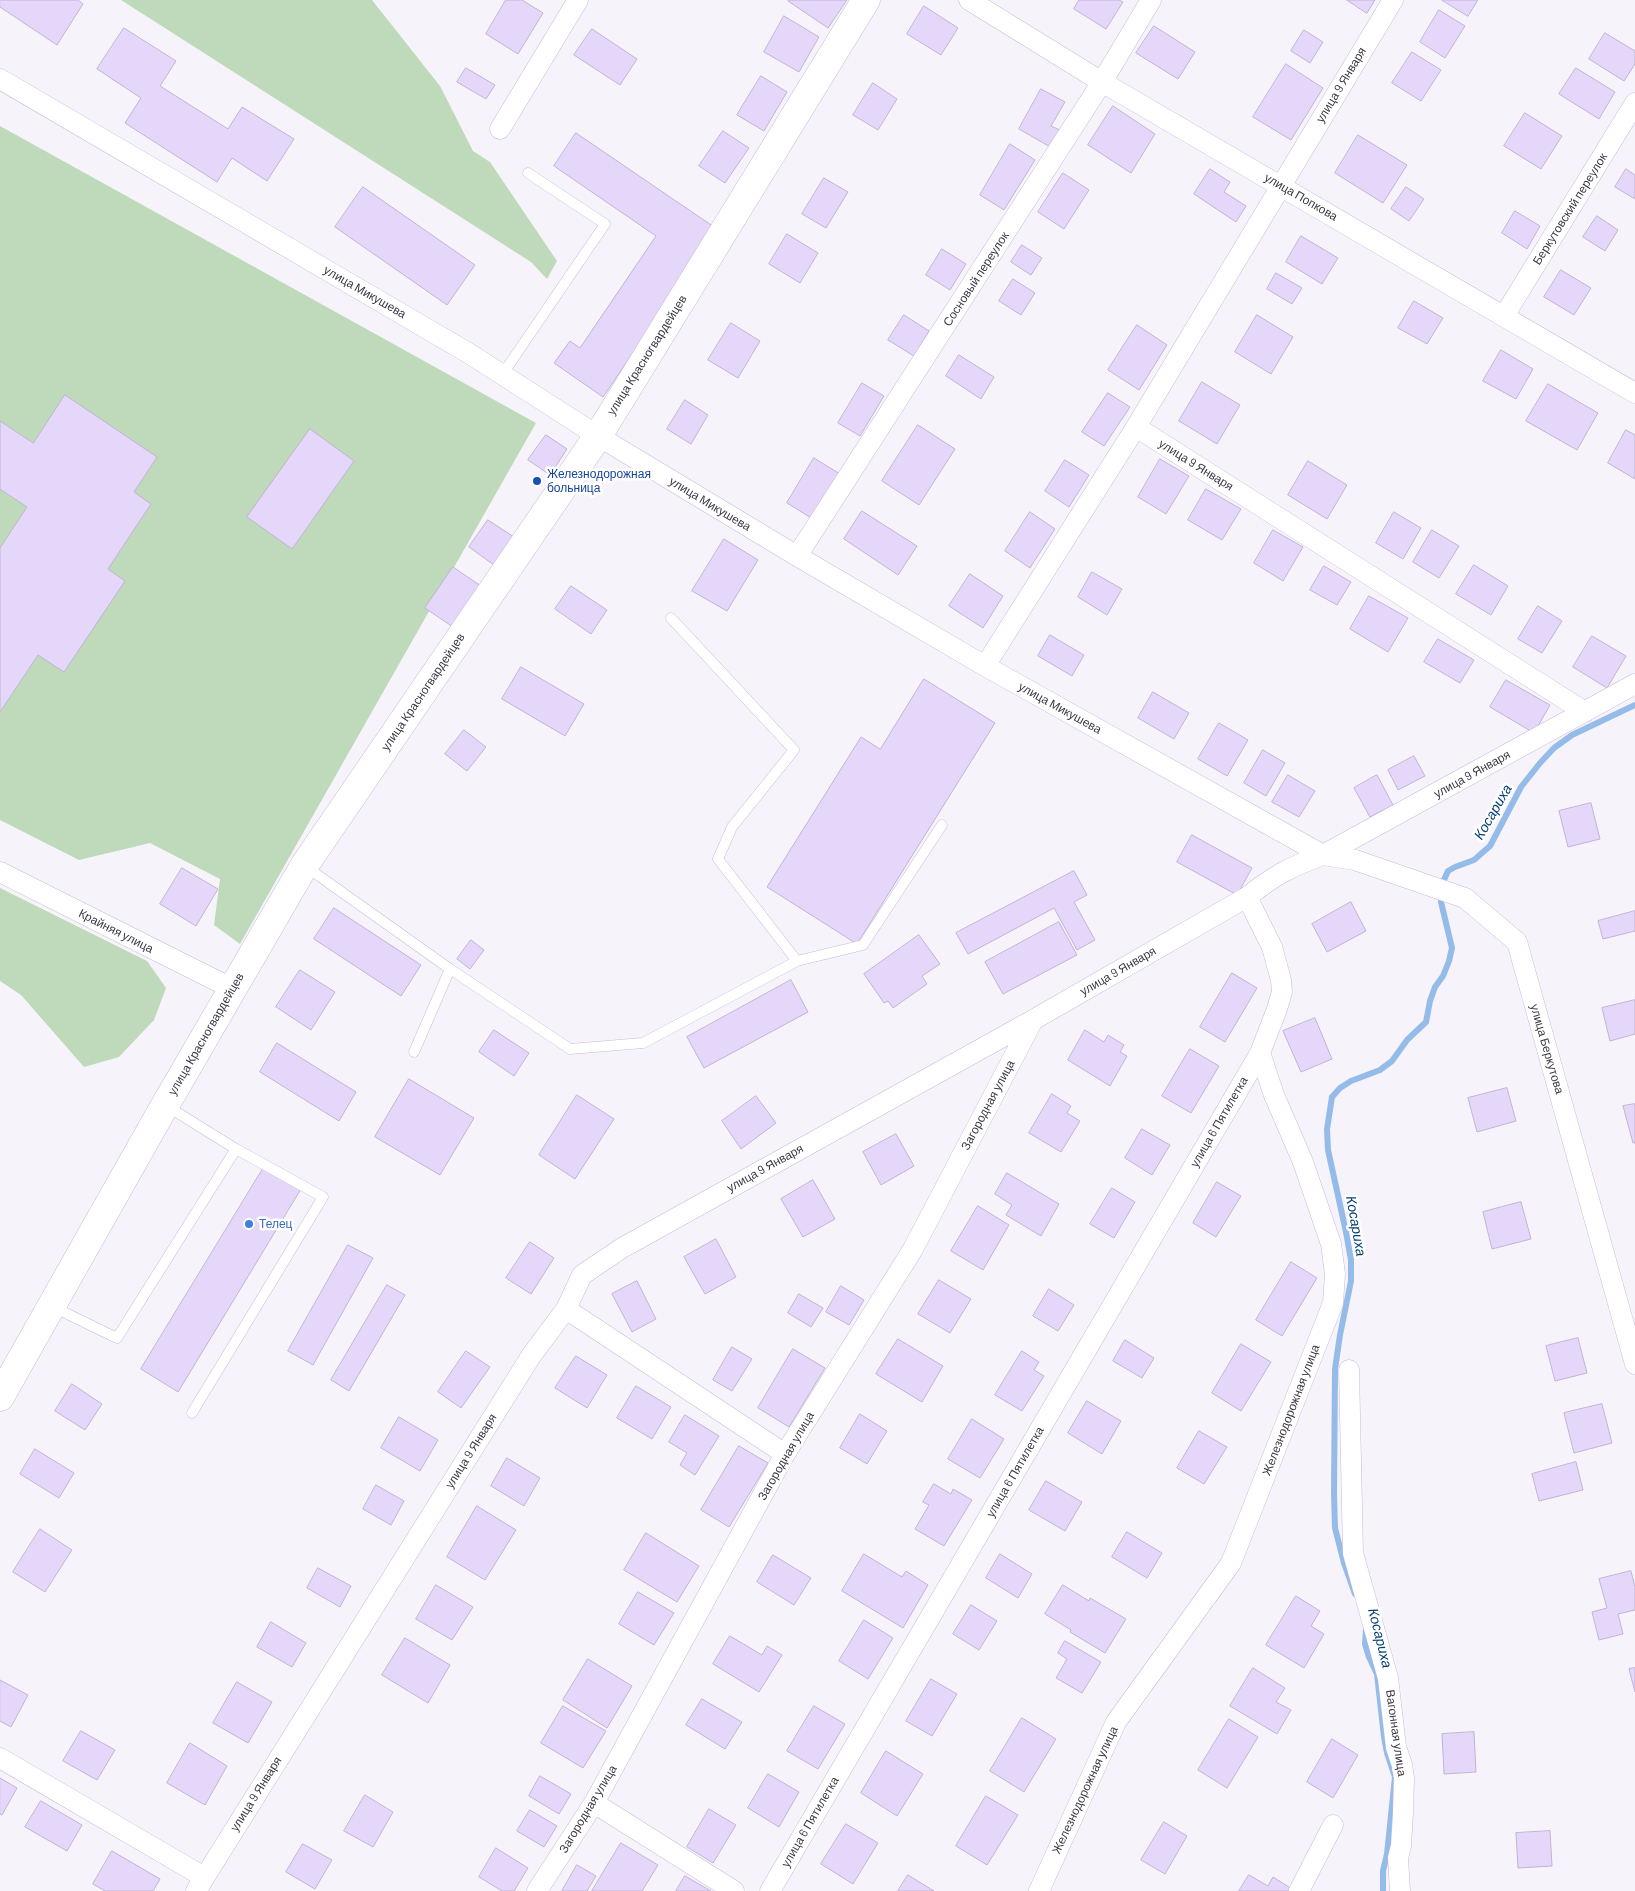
<!DOCTYPE html>
<html>
<head>
<meta charset="utf-8">
<style>
	body { margin:0 }
	canvas { display:block; background:#f6f3fa }
</style>
</head>
<body>
<canvas width="1635" height="1891"></canvas>
<script>
const ctx = document.querySelector('canvas').getContext('2d');
ctx.lineJoin = 'round';
function fill(path, color) {
  ctx.fillStyle = color;
  ctx.fill(path, 'evenodd');
}
function trace(path, color, width, dash) {
  ctx.strokeStyle = color;
  ctx.lineWidth = width;
  ctx.lineCap = dash ? 'butt' : 'round';
  ctx.setLineDash(dash || []);
  ctx.stroke(path);
}
function drawText(font, color, halo, rows, align = 'center') {
  ctx.font = font + ' Barlow,sans-serif';
  ctx.lineWidth = 5;
  ctx.setLineDash([]);
  ctx.textBaseline = 'middle';
  ctx.strokeStyle = halo;
  ctx.fillStyle = color;
  for (const [text, x, y, turn = 0] of rows) {
    ctx.save();
    ctx.translate(x, y);
    ctx.rotate((+turn || 0) * Math.PI / 180);
    ctx.textAlign = isNaN(turn) ? turn : align;
    if (halo) ctx.strokeText(text, 0, 0);
    ctx.fillText(text, 0, 0);
    ctx.restore();
  }
}
fill(new Path2D(`
	M121,0H372L440,86L473,151L490,162L557,261L547,279L531,262Z
	M0,126L536,423L240,944L214,925L220,879L150,843L79,860L0,820Z
	M0,888L147,961L166,988L154,1020L119,1057L84,1067L21,995L0,981Z`), '#bfdabb');
trace(new Path2D(`
	M1355,1594L1344,1563L1335,1528L1334,1494L1335,1369L1340,1335L1351,1281V1260L1346,1232L1328,1150L1327,1129L1332,1097L1340,1088L1351,1081L1380,1070L1392,1061L1407,1040L1426,1022L1430,1001L1435,987L1443,976L1449,961L1452,948L1441,902L1443,882L1448,871L1455,867L1474,860L1490,846L1521,787L1540,763L1554,748L1572,735L1635,705
	M1366,1630L1365,1644L1369,1657L1377,1674L1384,1737L1387,1753L1395,1777L1387,1854L1383,1871V1891`), '#95bce9', 6);
const building = new Path2D(`
	M0,0H78L83,4L57,45L0,7Z
	M506,0H522L543,13L518,54L486,34Z
	M789,0H847L828,28L788,1Z
	M1079,0H1119L1123,2L1106,29L1074,9Z
	M1347,0H1375L1367,13Z
	M1442,0H1478L1468,16Z
	M924,6L958,28L941,55L907,34Z
	M1439,10L1465,26L1445,58L1420,42Z
	M784,16L819,37L799,72L764,52Z
	M1154,26L1195,52L1178,79L1136,53Z
	M124,28L176,61L160,86L228,129L242,107L294,139L267,181L232,158L217,182L125,123L141,98L97,69Z
	M592,29L637,59L620,85L574,55Z
	M1304,30L1323,42L1310,63L1291,51Z
	M1605,33L1635,51V64L1624,81L1589,59Z
	M1412,52L1441,70L1421,101L1392,83Z
	M1286,64L1323,88L1291,140L1253,117Z
	M466,68L495,85L486,99L457,82Z
	M1576,68L1615,92L1599,119L1559,94Z
	M761,76L787,92L764,131L737,115Z
	M873,83L897,99L878,130L853,115Z
	M1041,89L1065,102L1051,126L1062,131L1052,148L1019,129Z
	M1113,106L1155,134L1131,173L1088,145Z
	M1525,113L1562,136L1541,169L1504,146Z
	M723,131L749,148L725,183L699,166Z
	M576,133L717,229L603,397L554,363L570,341L580,348L656,236L554,166Z
	M1358,135L1407,165L1383,203L1335,173Z
	M1010,144L1035,160L1004,210L980,195Z
	M1210,169L1230,182L1224,192L1246,206L1236,222L1194,194Z
	M1626,169L1635,175V199L1615,187Z
	M1063,173L1089,190L1064,229L1038,212Z
	M824,178L848,192L826,228L802,214Z
	M363,187L475,265L447,305L335,227Z
	M1406,187L1424,199L1409,221L1391,209Z
	M1515,211L1540,226L1527,249L1502,233Z
	M1597,216L1618,230L1605,251L1583,237Z
	M787,234L818,253L800,283L769,264Z
	M1301,236L1338,258L1322,284L1286,262Z
	M1022,245L1042,258L1031,275L1011,262Z
	M942,249L966,264L950,290L926,275Z
	M1561,270L1591,288L1574,315L1544,297Z
	M1276,273L1302,288L1292,304L1267,289Z
	M1013,279L1035,293L1021,315L999,301Z
	M1414,301L1443,318L1427,344L1398,328Z
	M904,315L929,331L914,356L888,340Z
	M1257,315L1293,337L1271,374L1235,352Z
	M731,323L760,341L738,378L708,360Z
	M1137,325L1167,345L1139,390L1108,370Z
	M1501,350L1533,369L1516,399L1483,381Z
	M959,355L994,377L981,399L946,376Z
	M1202,382L1240,405L1217,444L1179,421Z
	M862,383L884,396L860,436L838,423Z
	M1548,384L1598,413L1577,450L1526,421Z
	M1108,393L1130,407L1104,446L1082,432Z
	M65,395L157,457L134,492L151,504L108,569L125,581L64,672L38,655L0,712V548L27,507L0,489V421L33,443Z
	M685,400L708,415L691,444L667,429Z
	M918,425L955,449L919,505L882,481Z
	M310,429L354,461L292,549L247,517Z
	M1626,430L1635,435V479L1608,463Z
	M546,435L567,449L550,475L528,460Z
	M814,458L840,474L813,519L787,503Z
	M1160,459L1189,476L1166,514L1138,497Z
	M1065,460L1089,475L1069,507L1045,491Z
	M1308,461L1347,485L1327,519L1288,495Z
	M1206,489L1241,509L1222,540L1188,520Z
	M862,511L917,546L898,575L844,539Z
	M1030,512L1055,529L1030,568L1005,551Z
	M1394,512L1421,528L1403,559L1376,543Z
	M488,520L514,537L494,565L469,547Z
	M1273,530L1303,547L1283,581L1254,563Z
	M1432,530L1459,546L1439,578L1413,562Z
	M724,539L758,560L727,611L692,591Z
	M1474,565L1508,586L1491,615L1456,594Z
	M1324,566L1351,582L1337,605L1310,590Z
	M453,567L481,586L453,627L425,608Z
	M1092,572L1122,589L1107,615L1078,597Z
	M970,574L1003,596L983,628L949,606Z
	M571,586L607,610L591,634L555,609Z
	M1369,596L1408,618L1388,652L1350,629Z
	M1538,606L1562,621L1542,653L1518,639Z
	M1050,635L1084,655L1072,676L1038,656Z
	M1592,636L1626,656L1607,688L1573,667Z
	M1438,639L1474,660L1460,683L1424,662Z
	M521,667L584,704L565,736L502,699Z
	M924,679L995,723L857,944L767,887L861,737L880,749Z
	M1506,680L1550,705L1534,733L1490,707Z
	M1153,692L1189,713L1174,739L1138,718Z
	M1219,723L1248,740L1227,776L1198,759Z
	M464,730L486,747L467,771L445,754Z
	M1263,750L1285,763L1266,796L1244,783Z
	M1414,756L1425,776L1398,790L1388,770Z
	M1288,775L1315,791L1299,817L1272,802Z
	M1377,775L1393,805L1370,817L1354,788Z
	M1591,803L1600,839L1568,847L1559,811Z
	M1192,835L1252,868L1237,895L1177,862Z
	M182,868L218,889L196,926L160,904Z
	M1074,871L1087,895L1074,902L1095,940L1077,950L1054,908L968,954L956,933Z
	M1351,902L1366,931L1327,952L1312,924Z
	M334,908L421,965L401,996L314,939Z
	M1635,911V931L1603,939L1598,921Z
	M1059,922L1077,955L1003,994L985,962Z
	M919,935L940,964L922,976L927,984L893,1008L888,1001L884,1003L864,974Z
	M471,940L484,950L470,969L457,959Z
	M300,970L335,992L311,1030L276,1007Z
	M1232,973L1257,988L1225,1042L1200,1027Z
	M791,980L808,1012L704,1068L687,1037Z
	M1635,1000V1034L1610,1041L1602,1008Z
	M1315,1018L1332,1059L1301,1072L1283,1031Z
	M494,1030L529,1053L514,1076L479,1052Z
	M1085,1030L1104,1042L1108,1035L1124,1045L1120,1052L1127,1056L1110,1086L1068,1060Z
	M277,1043L356,1092L339,1121L260,1072Z
	M1190,1049L1219,1066L1191,1113L1162,1096Z
	M409,1079L474,1118L440,1175L375,1137Z
	M1507,1088L1516,1121L1477,1132L1468,1098Z
	M1052,1094L1071,1106L1067,1113L1080,1121L1061,1152L1029,1133Z
	M577,1095L614,1119L575,1179L539,1155Z
	M756,1096L776,1123L741,1149L722,1121Z
	M1635,1104V1143H1633L1623,1106Z
	M1142,1129L1170,1145L1152,1175L1125,1158Z
	M896,1134L914,1166L881,1185L863,1152Z
	M264,1167L301,1189L178,1392L141,1369Z
	M1007,1173L1059,1204L1041,1236L1006,1215L1012,1205L995,1194Z
	M813,1180L835,1219L803,1237L781,1199Z
	M1217,1182L1241,1196L1216,1237L1193,1223Z
	M1112,1188L1135,1202L1114,1238L1090,1224Z
	M1521,1202L1531,1239L1492,1249L1483,1212Z
	M978,1206L1009,1225L983,1270L951,1251Z
	M716,1239L736,1277L705,1294L684,1257Z
	M530,1242L554,1258L531,1294L506,1278Z
	M348,1245L373,1258L313,1365L288,1351Z
	M1291,1262L1317,1278L1282,1336L1256,1320Z
	M939,1280L971,1299L950,1333L918,1314Z
	M637,1281L656,1319L632,1332L612,1294Z
	M387,1285L405,1295L349,1391L331,1380Z
	M841,1286L864,1300L849,1325L826,1312Z
	M1049,1289L1074,1305L1058,1331L1033,1316Z
	M799,1294L823,1308L811,1327L788,1313Z
	M1578,1338L1587,1373L1555,1381L1546,1346Z
	M898,1339L943,1366L922,1402L876,1374Z
	M1125,1340L1154,1358L1142,1378L1113,1361Z
	M1241,1344L1271,1362L1241,1411L1212,1393Z
	M732,1347L752,1359L732,1391L713,1380Z
	M793,1349L825,1368L789,1427L758,1408Z
	M466,1351L490,1367L461,1408L438,1392Z
	M1022,1351L1039,1362L1034,1370L1044,1376L1022,1411L995,1395Z
	M576,1356L607,1375L587,1408L555,1388Z
	M72,1384L102,1404L85,1430L55,1411Z
	M636,1386L671,1407L652,1439L617,1418Z
	M1087,1401L1121,1421L1102,1454L1068,1433Z
	M1602,1404L1612,1443L1574,1453L1564,1413Z
	M860,1414L887,1431L867,1464L840,1448Z
	M685,1415L719,1436L695,1475L680,1465L687,1453L669,1442Z
	M399,1417L438,1440L420,1471L381,1448Z
	M972,1419L1004,1439L980,1478L948,1459Z
	M1199,1431L1227,1447L1204,1484L1177,1468Z
	M739,1446L768,1463L729,1527L701,1510Z
	M35,1449L74,1473L59,1498L20,1474Z
	M507,1458L540,1478L524,1506L491,1486Z
	M1576,1462L1583,1490L1539,1501L1532,1474Z
	M1046,1481L1082,1502L1065,1531L1029,1510Z
	M934,1484L951,1494L953,1489L972,1500L944,1546L915,1529L929,1505L923,1502Z
	M376,1485L404,1501L391,1525L363,1509Z
	M477,1506L516,1530L485,1580L447,1557Z
	M40,1529L72,1550L45,1592L13,1572Z
	M1127,1532L1162,1553L1147,1578L1112,1557Z
	M646,1533L699,1566L677,1602L624,1570Z
	M864,1554L902,1577L906,1571L928,1585L903,1628L842,1591Z
	M1000,1554L1032,1574L1018,1598L986,1578Z
	M773,1555L811,1578L794,1605L757,1582Z
	M318,1568L351,1586L340,1607L307,1588Z
	M1631,1571L1635,1587V1610L1618,1614L1623,1634L1599,1640L1592,1612L1607,1608L1599,1579Z
	M436,1585L473,1607L452,1640L416,1619Z
	M1063,1585L1089,1601L1090,1598L1126,1619L1105,1653L1070,1632L1071,1630L1045,1614Z
	M638,1592L674,1613L654,1645L619,1624Z
	M1296,1596L1320,1611L1311,1626L1324,1634L1304,1668L1266,1645Z
	M971,1605L997,1621L979,1650L953,1634Z
	M864,1620L893,1638L868,1679L839,1661Z
	M271,1622L306,1643L292,1667L257,1647Z
	M730,1636L762,1655L767,1646L782,1655L759,1692L713,1664Z
	M405,1638L450,1665L428,1703L382,1675Z
	M1065,1641L1101,1662L1082,1693L1056,1678L1067,1659L1058,1653Z
	M588,1659L632,1686L607,1728L563,1700Z
	M1253,1668L1285,1688L1276,1702L1291,1710L1277,1734L1230,1706Z
	M1635,1668V1692L1629,1669Z
	M931,1679L957,1694L932,1736L906,1721Z
	M0,1680L28,1695L11,1727L0,1721Z
	M237,1682L272,1702L248,1743L213,1723Z
	M702,1699L742,1722L725,1749L686,1725Z
	M563,1706L606,1731L583,1768L541,1743Z
	M814,1706L845,1724L818,1769L787,1751Z
	M1022,1718L1056,1739L1024,1792L990,1771Z
	M1229,1719L1258,1737L1227,1788L1198,1770Z
	M81,1731L115,1750L97,1780L63,1761Z
	M1474,1732L1476,1772L1444,1774L1442,1734Z
	M1332,1739L1358,1755L1333,1798L1307,1782Z
	M190,1743L227,1766L205,1805L167,1783Z
	M886,1751L923,1774L897,1816L861,1793Z
	M768,1774L799,1792L779,1827L748,1808Z
	M540,1776L571,1794L559,1814L529,1796Z
	M0,1778L17,1788L2,1815L0,1814Z
	M365,1795L393,1812L373,1847L344,1831Z
	M986,1796L1018,1815L987,1865L956,1846Z
	M41,1801L82,1825L67,1851L25,1827Z
	M709,1809L736,1825L713,1863L687,1847Z
	M530,1810L557,1826L544,1847L517,1831Z
	M1164,1822L1187,1836L1165,1874L1141,1860Z
	M846,1824L878,1843L853,1884L821,1864Z
	M1550,1831L1552,1866L1518,1868L1516,1833Z
	M621,1843L658,1865L642,1891H592Z
	M303,1844L332,1860L315,1889L286,1872Z
	M496,1848L528,1868L514,1891H502L479,1877Z
	M112,1851L160,1879L153,1891H105L93,1884Z
	M577,1865L596,1876L587,1891H562Z
	M908,1875L934,1891H898Z
	M1249,1875L1268,1886L1273,1877L1292,1889L1291,1891H1239Z
	M685,1876L711,1891H676Z`);
fill(building, '#e5d7fa');
trace(building, '#c1b4d5', 1);
const lane = new Path2D(`
	M502,375L605,224L528,173
	M305,866L450,969L570,1049L643,1043L797,961L718,859L732,827L794,750L671,618
	M797,961L863,945L942,825
	M414,1052L450,969
	M51,1306L117,1338L236,1149L165,1105
	M192,1413L323,1197L236,1149`);
const street = new Path2D(`
	M969,0L1102,82L1635,393
	M0,79L470,354L598,436L797,556L985,666L1323,855L1355,860L1465,898L1517,942L1635,1364
	M500,129L578,0
	M1504,316L1635,103
	M1136,427L1585,712
	M797,556L1102,82L1151,0
	M985,666L1136,427L1393,0
	M0,872L233,989
	M566,1309L785,1454
	M1349,1370L1353,1553L1388,1678L1396,1747L1402,1765L1404,1778L1403,1813L1401,1846L1398,1858L1400,1891
	M0,1758L204,1877
	M594,1803L734,1891
	M196,1891L531,1356L566,1309L582,1275L622,1248L1033,1020L1247,897C1275,875 1290,867 1323,855L1635,684
	M537,1891L594,1803L785,1454L913,1249L1033,1020
	M770,1891L1260,1053
	M1039,1891L1116,1722L1231,1563L1333,1303L1335,1274L1331,1244L1303,1162L1274,1095L1260,1053L1277,1009L1282,992L1281,980L1272,947L1247,897
	M1299,1891L1333,1825`);
const secondary = new Path2D(`
	M0,1397L160,1114L304,866L598,436L866,0`);
trace(lane, '#c8badc', 11);
trace(street, '#c8badc', 21);
trace(secondary, '#c8badc', 29);
trace(lane, '#fff', 10);
trace(street, '#fff', 20);
trace(secondary, '#fff', 28);
for (const [x, y, r, color] of [
	[537,481,5,"#1a4fb4"],
	[249,1224,5,"#3f7fe0"]
]) {
  const dot = new Path2D();
  dot.arc(x, y, r, 0, 2 * Math.PI);
  ctx.fillStyle = color;
  ctx.fill(dot);
  trace(dot, '#fff', 2);
}
drawText('12px', '#3d3845', '#fff', [
	["улица 9 Января",1341,85,-59],
	["улица Попкова",1301,197,30],
	["Беркутовский переулок",1570,209,-58],
	["Сосновый переулок",976,279,-57],
	["улица Микушева",365,292,30],
	["улица Красногвардейцев",647,355,-58],
	["улица 9 Января",1196,465,32],
	["улица Микушева",710,504,31],
	["улица Красногвардейцев",423,692,-56],
	["улица Микушева",1060,708,29],
	["улица 9 Января",1472,774,-29],
	["Крайняя улица",116,931,27],
	["улица 9 Января",1118,971,-30],
	["улица Красногвардейцев",206,1034,-60],
	["улица Беркутова",1547,1049,74],
	["Загородная улица",988,1105,-62],
	["улица 6 Пятилетка",1219,1122,-60],
	["улица 9 Января",765,1168,-29],
	["Железнодорожная улица",1291,1410,-69],
	["улица 9 Января",471,1451,-58],
	["Загородная улица",786,1456,-60],
	["улица 6 Пятилетка",1015,1472,-60],
	["Вагонная улица",1396,1733,82],
	["Железнодорожная улица",1085,1790,-65],
	["улица 9 Января",256,1794,-58],
	["Загородная улица",588,1809,-59],
	["улица 6 Пятилетка",810,1822,-60]
]);
drawText('12px', '#164399', '#fff', [
	["Железнодорожная",547,474],
	["больница",547,488]
], 'left');
drawText('12px', '#366cbe', '#fff', [
	["Телец",259,1224]
], 'left');
drawText('italic 14px', '#053e74', '#fff', [
	["Косариха",1493,812,-60],
	["Косариха",1356,1226,80],
	["Косариха",1380,1638,76]
]);
</script>
</body>
</html>
